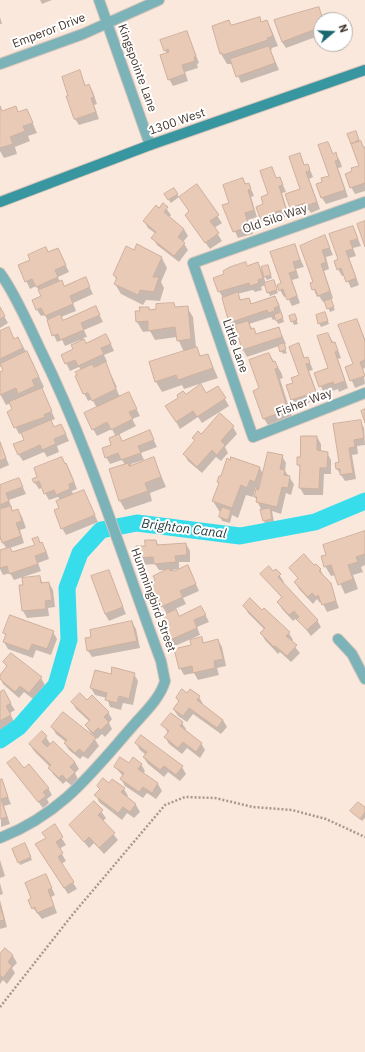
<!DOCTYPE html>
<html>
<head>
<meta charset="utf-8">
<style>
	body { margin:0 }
	#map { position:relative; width:365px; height:1052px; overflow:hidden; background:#fbe8dc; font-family:"IBM Plex Sans",sans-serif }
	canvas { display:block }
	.north { position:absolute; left:313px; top:12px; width:40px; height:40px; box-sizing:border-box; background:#fff; border:1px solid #b4afac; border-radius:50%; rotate:71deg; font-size:11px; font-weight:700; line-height:16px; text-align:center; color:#443730 }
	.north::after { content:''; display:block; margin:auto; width:14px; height:18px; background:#1a676e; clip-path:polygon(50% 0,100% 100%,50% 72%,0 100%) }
</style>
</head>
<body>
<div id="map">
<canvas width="365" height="1052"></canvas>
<div class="north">N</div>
</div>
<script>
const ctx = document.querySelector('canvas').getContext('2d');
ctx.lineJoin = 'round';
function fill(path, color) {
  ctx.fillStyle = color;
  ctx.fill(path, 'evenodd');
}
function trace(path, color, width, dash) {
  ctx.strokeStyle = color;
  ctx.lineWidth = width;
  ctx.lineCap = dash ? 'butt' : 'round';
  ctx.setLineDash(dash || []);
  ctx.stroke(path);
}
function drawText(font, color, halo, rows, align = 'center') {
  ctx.font = font + ' "IBM Plex Sans",sans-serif';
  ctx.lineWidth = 4;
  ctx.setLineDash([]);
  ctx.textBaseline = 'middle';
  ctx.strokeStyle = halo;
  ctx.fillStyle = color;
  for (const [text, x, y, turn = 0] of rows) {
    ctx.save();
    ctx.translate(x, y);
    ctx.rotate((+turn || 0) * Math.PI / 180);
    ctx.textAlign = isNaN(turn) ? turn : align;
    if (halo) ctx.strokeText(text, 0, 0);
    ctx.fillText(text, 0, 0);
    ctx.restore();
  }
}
fill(new Path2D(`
	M40,0H52L42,4Z
	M318,9L324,20H321V35L286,48L282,42Z
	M0,17L2,24H0Z
	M259,18L262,23L267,21L272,31L278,46L272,48L271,51L279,70L241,83L233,64H227L221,54L213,26L231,25Z
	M187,32L199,63L197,64L198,68L185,72L188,81L173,86L169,79L167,54L165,50Z
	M79,71L86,86L89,85L93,92L97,104L94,105L99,119L79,125L75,119Z
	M0,108L2,112L16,108L19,113L27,110L37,133L28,136L30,141L15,147L17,154L4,158L0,151Z
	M356,133L360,142L365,148V191L355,194L351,187L353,172L360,166L352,143Z
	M328,143L333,154H336L340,161L342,167L338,168L348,197L326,204L322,198L323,182L330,176Z
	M300,155L305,166L307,165L311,172L313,177L309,179L320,209L311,213L309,210L295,215L287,194L301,189Z
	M272,168L277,179L279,178L283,185L286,192L282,193L289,216L278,219L279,222L266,227L262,220L265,205L269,195Z
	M243,180L252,191L254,196L251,197L257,217L248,220L253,234L238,238L223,206L230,204Z
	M197,186L222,223L214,228L222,241L210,249L190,222Z
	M174,189L179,197L171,203L165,195Z
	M163,204L171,215L169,218L184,229L188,236L183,242L188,250L179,262L157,245L153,238L156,234L148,228L144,221Z
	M353,227L361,246L353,248L356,256L349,258L359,285L351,288L345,275L342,276L338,269L339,260Z
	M325,236L333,255L326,257L329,269L324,271L333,298L330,300L335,310L330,312L325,301L323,302L319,296L317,297L311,283L314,282Z
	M137,245L162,258L167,268L161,282L164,288L160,301L146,300L143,305L121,294L115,284L117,281L114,275L134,251Z
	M294,245L304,267L296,269L299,278L292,280L300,303L292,306L287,296L284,297L280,290Z
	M58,249L69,272L58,277L60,282L65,287L85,278L93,294L73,303L76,311L61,317L64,321L96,308L103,322L84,330L87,337L83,338L87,344L110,342L114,351L104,355L107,361L105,363L117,387L116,388L120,397L132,400L140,416L132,419L136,426L118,435L122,441L150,432L157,447L141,453L144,460L131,464L132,466L154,459L166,487L150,493L152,501L125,510L120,501L125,465L122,460L110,464L106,457L116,437L112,429L97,436L93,429L97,408L92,399L88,401L76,377L81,370L79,367L70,371L62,355L74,350L81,341L80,340L65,346L62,340L57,342L45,315L41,316L37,310L43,297L36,286L30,289L19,266Z
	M245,263L247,266L257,263L263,273L269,269L272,278L267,280L263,274L266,284L275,285L278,293L270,296L265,285L261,287L262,290L255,292L253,290L237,294L242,301L249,299L252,304L275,297L279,304L284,322L278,324L276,319L273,320L271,317L249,324L257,335L278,328L282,335L286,344L283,345L287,353L283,354L279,346L247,357L243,350L237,328L234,329L230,323L223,298L219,291L225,275Z
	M174,304L176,308L187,307L193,317L196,347L201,357L208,355L218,378L184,389L182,385L162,392L156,382L150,363L184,352L177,337L155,340L150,331L143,332L137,322L141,312L149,308L150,311Z
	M0,309L8,323L0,328Z
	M325,313L329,324L321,327L319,323Z
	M295,315L298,324L294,325L290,317Z
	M357,320L365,339V368L363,369L365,384L355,388L346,367L354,365Z
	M9,328L15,340L18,338L32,362L44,387L41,389L55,419L50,421L54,428L65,432L69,441L57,446L59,452L47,457L44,452L23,461L19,455L25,440L22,433L19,434L8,412L14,410L11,403L6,405L0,394V373L4,371L1,366L0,367V332Z
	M328,334L338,350L341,358L338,359L348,388L339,392L338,389L324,394L316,373L330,369Z
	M298,345L305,359L307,358L311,365L313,370L309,371L319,399L296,407L287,386L294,383L300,376Z
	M269,354L281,372L283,378L280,379L293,420L270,428L264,419L260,389Z
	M218,387L229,406L202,423L198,417L180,429L171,413L185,395H206Z
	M360,421L364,428L365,445L357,446L358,454L352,455L356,479L345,481L337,469L336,463H340Z
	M233,427L237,434L225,447L228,453L221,461L216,457L202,473L188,461L184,454L196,441L194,438Z
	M317,437L321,444V452L327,453L331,460V474H324L323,495H304L300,488L301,469L298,464L301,458Z
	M0,443L9,465L0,469Z
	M282,456L286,463L285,471L294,484L291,495L286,493L281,514L272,511L274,522L265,524L264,520L261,509L255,497L256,487L253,497L246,495L238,518L232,515L230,523L222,521L220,517L221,512L219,511L213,501L219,484L218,482L232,458L260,468L263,474Z
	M62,458L70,471L77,489L72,491L73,495L84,491L98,522L66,535L62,528L60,500L58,497L49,500L42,488L39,489L35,483L38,477Z
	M19,479L26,494L9,500L13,512L18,510L22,517L26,528L20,530L24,543L10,548L13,553L36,545L37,538L46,550L49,559L38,563L41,571L14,580L10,573L3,575L0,569V551L7,549L0,539V486Z
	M365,532V565L361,567L363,572L353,575L358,589L345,594L336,575L331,576L325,566L327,555Z
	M156,541L159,546L186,544L190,551V562H179V569L172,570L174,573L188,566L199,591L183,598L186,604L175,609L179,616L205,614L209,622L197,627L200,635L175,646L171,639L167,614L162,606L156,581L168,570H159L155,564L142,565L138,558L147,547Z
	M314,567L320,569L324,577L330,584L339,608L327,612L322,602L320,603L317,599L313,604L299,589L295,582L298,579L291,568Z
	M276,570L284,582L283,583L317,620L321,627L311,636L297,618L293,621L282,609L278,602L282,598L261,574L273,572Z
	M108,571L126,614L109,621L105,614Z
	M40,577L43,584L49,583L53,590L55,607L48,608L49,616L27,618L23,611L20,586Z
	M244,606L262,612L289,633L293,640L291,642L300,653L291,662L280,652L278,654L265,640L261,633L265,630L248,613Z
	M132,622L136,629L140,648L92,657L88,651Z
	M53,632L57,639L51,655L36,650L33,658L8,649L4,642L6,636L5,633Z
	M201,638L204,643L218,640L222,647L226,666L217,668L219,675L198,680L194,673L184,675L180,668L192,646Z
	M4,662L41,678L45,685L33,699L24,692L19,698L3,684L0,677L7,668Z
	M95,671L111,675L134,674L138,681L133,705L123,703L121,710L110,707L107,698L95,695L91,688Z
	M3,692L15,710L10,713L14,722L0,731V694Z
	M187,695L199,697L203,704L202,705L223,720L227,727L221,734L193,714L187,722L178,716L174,710L179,703L177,698Z
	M87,701L108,712L112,719L109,723L112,729L105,737L102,734L97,739L90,732L86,726L90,722L76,709L72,702Z
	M182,723L186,729L185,731L201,743L205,750L200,758L187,748L182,754L169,744L165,737L168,733L163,725Z
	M52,727L94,738L99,746L88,759L83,756L80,759L69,750L65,744L66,742L56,734Z
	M46,737L51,745L75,762L79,769L75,773L78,779L72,786L66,781L63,784L53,774L50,767L34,751L30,745Z
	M136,743L182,767L186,774L180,781L168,772L164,777L148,764L144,758L146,755L140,750Z
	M8,763L24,769L48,788L52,795L47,799L49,803L43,808Z
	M129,764H141L145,771L143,774L158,784L162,791L156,799L147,793L143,798L125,786L121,779L123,776L115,767Z
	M1,780L11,804L4,806L10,824L1,827Z
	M109,784L124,789L128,796L126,798L136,805L140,812L134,818L127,813L122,820L99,802L96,795L100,790L98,787Z
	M94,802L106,818L103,821L118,840L104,854L94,843L89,848L70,825Z
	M365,808V818L362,821L351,811Z
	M54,826L66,845L59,849L66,861L61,864L77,889L68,894L40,851Z
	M27,847L32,860L20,865L19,862Z
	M0,860L5,876L0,878Z
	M49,882L55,895L51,897L57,913L42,919L33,908Z
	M0,883L3,894L0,895Z
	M0,900L7,927L0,929Z
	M5,950L13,956L17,963L12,968L15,973L7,984L3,980L0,984V956Z`), '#0003');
trace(new Path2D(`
	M0,740L19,727L56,685L69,640L67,588L80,553L101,530L137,523L240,536L315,522L365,501`), '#38ddeb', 17);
const building = new Path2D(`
	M319,7L323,20H321V27L282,42L274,20Z
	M260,17L261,22L267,20L273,36L267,38L268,40L223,55L222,53L220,54L212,26L229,20L231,25Z
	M187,31L196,56L194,57L195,61L182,65L185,74L168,80L160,55L169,52L168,49L164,51L160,40Z
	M269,46L275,63L236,77L230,59Z
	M80,70L85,86L89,84L94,97L91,98L96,112L76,119H74L66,96H68L62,77Z
	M0,106L2,111L16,106L18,112L27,109L33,123L23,126L25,131L10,137L13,144L0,148Z
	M356,131L359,140L351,144L347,134Z
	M361,141L363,147H365V183L350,188L345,174L352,171L351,168L359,166L351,144Z
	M328,142L333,154L336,152L338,160L335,161L345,190L321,198L316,184L322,182L321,178L329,176L318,145Z
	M300,153L304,165L308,164L310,170L306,172L317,202L306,206L305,203L290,208L285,194L300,189L289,157Z
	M272,167L276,178L280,177L283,185L279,186L286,209L275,212L276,215L261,221L256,207L263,204L261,197L268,194L260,171Z
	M243,178L245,184L249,183L251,189L248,190L254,210L245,213L249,227L233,232L222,205L229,203L223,185Z
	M197,184L219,215L210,221L219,233L205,243L185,215L189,211L179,197Z
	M174,188L178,194L168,200L164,194Z
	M163,203L168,207L164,212L184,229L178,237L185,243L174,256L151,238L156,232L143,221L156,205L159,208Z
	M365,221V247L357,224Z
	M353,226L358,239L350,241L353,249L346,251L356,278L346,282L341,268L337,270L334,261L338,259L329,234Z
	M325,235L330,248L322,250L326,262L321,264L330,291L318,296L315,289L312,290L310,283L313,282L300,246Z
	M137,244L162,257L153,277H159L154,292L140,290L138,295L114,284L117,278L113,275L126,246L134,250Z
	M295,244L300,260L293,262L296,271L289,273L297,296L287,300L283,289L279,291L277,285L281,283L270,252Z
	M46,247L48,252L58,248L66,265L55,270L58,277L36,287L32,279L25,282L18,265L30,260L28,255Z
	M246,262L247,266L258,262L263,278L258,280L259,283L250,286L249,283L218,292L213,278L224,274L223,271L230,267Z
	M268,265L271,275L264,277L261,267Z
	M86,277L90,287L70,296L73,304L45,316L41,308L36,310L32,300L41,296L38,290L62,280L64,286Z
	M274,280L277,290L267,293L264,283Z
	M238,292L240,300L249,298L251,304L275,296L279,306L274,308L275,311L268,313L267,310L229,323L222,298Z
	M331,299L334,307L327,309L324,301Z
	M174,303L175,307L188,306L191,339L177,341L175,327L148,331V321L136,322L135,311H140L139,307H149V310L156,309V304Z
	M96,306L100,315L81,323L84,330L60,340L58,334L52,336L47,320L60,314L63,320Z
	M0,307L5,316L0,319Z
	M281,312L283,318L276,321L274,315Z
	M325,312L328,321L318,324L316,315Z
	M295,314L297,320L291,322L289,316Z
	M357,319L365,341V360L360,362L365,376L350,381L345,367L353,364L338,325Z
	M248,321L251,329L254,328L256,334L279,327L282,337L242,350L235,325Z
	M9,327L14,339L18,337L23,348L0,359V331Z
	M328,333L332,343L335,342L338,351L335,352L345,381L334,385L333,382L319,387L314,373L328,368L317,336Z
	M106,334L111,344L101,348L104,354L78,366L75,360L65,364L61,355L73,349L71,345L84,339L86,343Z
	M284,343L286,349L280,352L278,345Z
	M299,343L304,358L308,357L310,363L306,364L316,392L291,400L286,385L293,383L291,378L299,375L289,347Z
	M197,347L200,356L208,354L213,368L178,380L176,375L155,382L149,362Z
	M27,351L39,377L32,380L35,386L18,394L16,388L0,395V372L3,370L0,364Z
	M269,353L273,362L275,361L278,368L275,369L288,410L263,419L253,391L259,388L249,360Z
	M106,362L116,389L92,401L88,393L83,394L75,376L77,375L75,372L92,364L94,367Z
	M201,384L206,393L218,386L226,398L197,417L193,411L176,422L165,406L178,398L177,395L183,391L186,394Z
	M42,388L52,411L44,415L45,417L14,428L7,412L12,409L9,402Z
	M129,392L137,409L129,412L133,419L111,430L107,422L92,430L84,413Z
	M365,409V423L361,411Z
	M220,413L234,426L221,441L225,445L217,455L212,450L197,467L183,454L195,440L192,438L198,431L201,434Z
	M51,420L54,427L61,424L66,434L54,439L56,444L42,450L40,445L18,455L13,444L24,440L21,433Z
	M361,420L364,438L354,440L355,447L349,448L353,473L340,475V469H336L335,463L339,462L333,424Z
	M150,430L154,440L138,446L141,453L121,460L118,453L105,458L102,448L111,445L109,438L119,434L122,441Z
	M301,436H317V450L328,452L327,468H320L319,489L299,488L300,465H297V457H300Z
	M0,442L6,458L0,461Z
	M268,452L283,455L280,469L285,470L284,475L290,476L288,488L282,487L277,507L256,502L257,497H254L256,489L258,490Z
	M62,457L65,464L66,463L74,482L69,484L70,489L56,495L54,490L44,494L39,481L34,483L32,479L37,477L34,468Z
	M154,457L161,477L145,483L148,491L119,501L109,469L128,463L129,466Z
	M231,457L260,467L255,482L250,480L247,488L241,485L232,508L212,501L219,483L217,482L219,476H221L227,458L230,460Z
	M19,478L23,487L6,493L9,501L0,505V485Z
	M84,490L95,515L61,529L54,510L59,508L56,501Z
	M11,506L12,511L18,509L22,521L16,523L21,536L2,543L0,536V509Z
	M222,507L231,510L228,520L219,517Z
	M270,508L272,519L263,521L260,510Z
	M365,531V554L356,557L358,562L348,565L353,579L338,585L331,565L324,567L321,556L326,555L323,545Z
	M38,537L40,543L42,542L46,552L35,556L38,564L9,574L7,566L0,568V550L10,547L12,552L35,545L32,539Z
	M145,540H156L157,545L186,543L187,555L175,556L176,562L154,564L153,557L137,558L136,546H145Z
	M304,554L314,565L316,564L321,569L319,571L331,583L336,601L322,605L318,595L316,597L312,593L308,597L294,582L298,578L289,568Z
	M188,565L196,584L180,591L183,597L161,607L149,583L155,580L153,576L169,568L170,571L173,570L174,571Z
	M269,566L273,571L276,569L281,574L278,577L318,620L307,630L296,619L299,617L294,611L289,615L277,602L282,597L260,574Z
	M109,570L123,607L105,614L91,576Z
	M40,576L41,583L49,582L52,600L45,601L46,609L22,611L19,585H23L22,578Z
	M250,598L262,610L264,608L290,632L286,636L297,645L287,656L275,646L274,647L260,633L265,628L243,606Z
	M201,606L206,615L194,620L197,628L170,640L162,623L166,622L163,615L176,609L179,616Z
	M10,615L54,631L47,649L32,644L29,651L3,642L6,634L3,633Z
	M132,621L137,641L87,651L85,638L91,637L90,630Z
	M202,637L203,643L218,639L223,659L214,661L215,668L193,673L192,666L179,669L174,649L191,645L190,640Z
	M11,653L42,677L29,693L20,686L15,692L0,679V675L7,666L3,662Z
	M112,667L135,673L129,699L119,696L117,703L105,700L107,693L90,688L95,670L111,674Z
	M182,689L187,693L190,689L200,696L197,700L223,720L217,728L189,708L183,716L173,709L179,701L176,698Z
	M4,690L11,703L6,706L11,715L0,721V692Z
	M80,693L87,700L92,695L109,712L104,717L109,722L101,730L98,728L93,733L85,725L90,720L71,702Z
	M63,712L96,738L84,753L79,749L75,753L64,743L67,740L51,727Z
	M171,713L183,722L180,726L202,743L196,752L183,742L178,748L164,737L169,731L161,725Z
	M42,731L47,736L42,742L47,747L53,741L75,762L70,767L75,772L67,780L62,775L59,778L48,768L51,765L29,744Z
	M141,735L183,766L176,775L164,766L160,770L143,757L147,752L135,743Z
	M15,757L24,768L29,764L49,788L43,792L46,796L38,802L7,763Z
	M120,757L129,763L133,757L142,764L138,769L158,783L152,793L143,787L139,792L120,779L124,773L114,767Z
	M103,778L109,783L112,779L125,788L121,792L136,804L130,812L123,807L118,813L94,795L100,789L97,786Z
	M2,779L8,797L1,799L7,817L0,819V780Z
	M94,801L103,810L98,815L115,833L99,848L89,837L84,842L69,825Z
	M358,802L365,807V812L360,819L350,811Z
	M55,824L63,837L56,842L63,853L58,857L74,882L64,888L35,844L46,838L42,833Z
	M25,843L31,857L18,863L12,849Z
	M46,874L52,888L48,890L54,906L37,913L35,907L32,909L28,900L31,898L25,883Z
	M0,905L4,920L0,921Z
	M5,948L13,955L8,962L12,966L3,978L0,975V954Z`);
fill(building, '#e9cab7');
trace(building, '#ceb09d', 1);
const street = new Path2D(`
	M99,0L150,145
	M0,64L83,34L159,0
	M365,202L193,263L253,437L365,393
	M0,273C15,293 30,328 41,351C90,450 122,557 161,661L165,681C160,699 143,714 131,728C90,775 61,814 0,838
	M338,639L352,654L365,679`);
const secondary = new Path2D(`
	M0,202L150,145L365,70`);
trace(street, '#d6c5ba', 12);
trace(secondary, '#d6c5ba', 12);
trace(new Path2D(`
	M0,1007L73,914L165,805L185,797L215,798L253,807L292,810L326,819L365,837`), '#a7978d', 2.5, [2, 2]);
trace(street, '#7cb3b9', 10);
trace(secondary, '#37969f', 10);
drawText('12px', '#443730', '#fff', [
	["Emperor Drive",49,31,-21],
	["Kingspointe Lane",137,68,70],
	["1300 West",177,122,-19],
	["Old Silo Way",275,219,-19],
	["Little Lane",235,346,71],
	["Fisher Way",304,403,-21],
	["Hummingbird Street",153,600,70]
]);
drawText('italic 13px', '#1e373a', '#fff', [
	["Brighton Canal",184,529,7]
]);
</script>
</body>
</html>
